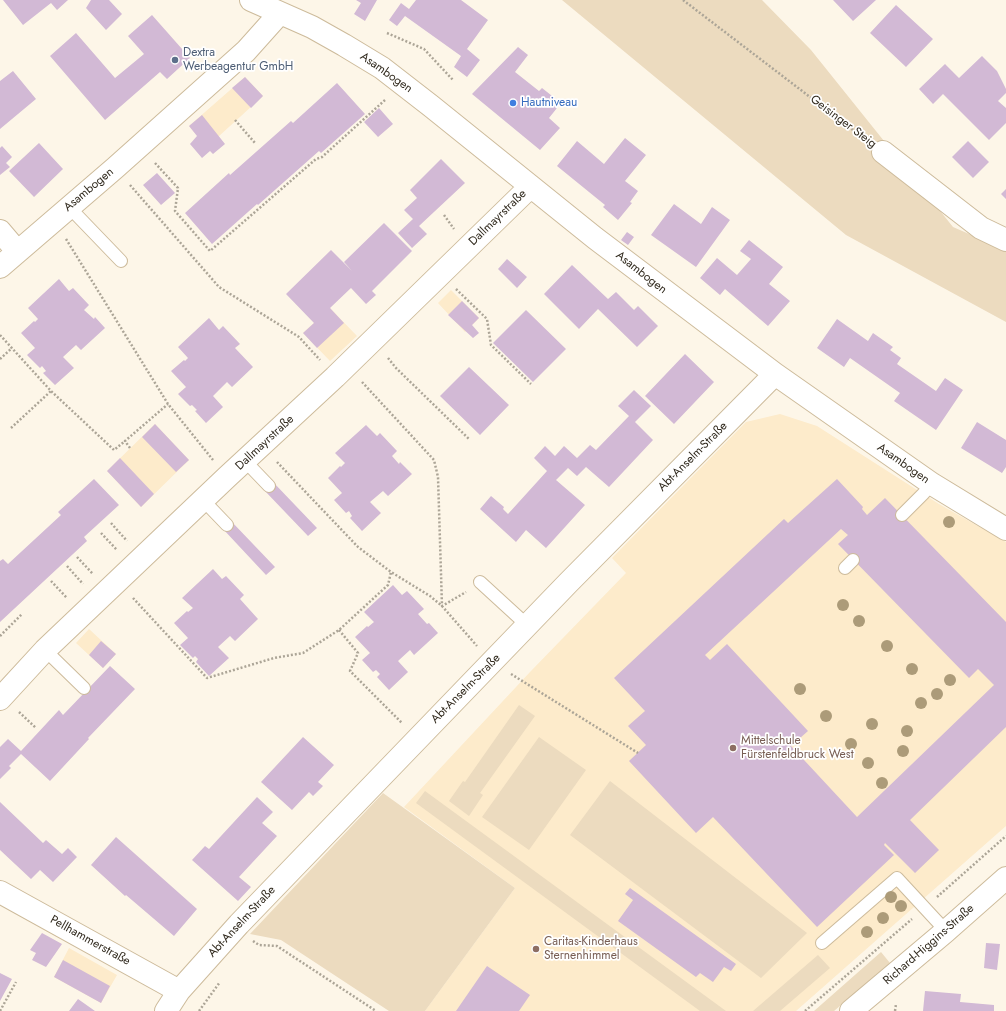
<!DOCTYPE html>
<html>
<head>
<meta charset="utf-8">
<style>
	body { margin:0 }
	canvas { display:block; background:#fdf6e8 }
</style>
</head>
<body>
<canvas width="1006" height="1011"></canvas>
<script>
const ctx = document.querySelector('canvas').getContext('2d');
ctx.lineJoin = 'round';
function fill(path, color) {
  ctx.fillStyle = color;
  ctx.fill(path, 'evenodd');
}
function trace(path, color, width, dash) {
  ctx.strokeStyle = color;
  ctx.lineWidth = width;
  ctx.lineCap = dash ? 'butt' : 'round';
  ctx.setLineDash(dash || []);
  ctx.stroke(path);
}
function drawText(font, color, halo, rows, align = 'center') {
  ctx.font = font + ' Jost,sans-serif';
  ctx.lineWidth = 3.5;
  ctx.setLineDash([]);
  ctx.textBaseline = 'middle';
  ctx.strokeStyle = halo;
  ctx.fillStyle = color;
  for (const [text, x, y, turn = 0] of rows) {
    ctx.save();
    ctx.translate(x, y);
    ctx.rotate((+turn || 0) * Math.PI / 180);
    ctx.textAlign = isNaN(turn) ? turn : align;
    if (halo) ctx.strokeText(text, 0, 0);
    ctx.fillText(text, 0, 0);
    ctx.restore();
  }
}
fill(new Path2D(`
	M245,77L263,96L207,147L189,126Z
	M451,290L479,318L465,332L438,303Z
	M330,308L357,336L330,361L303,333Z
	M780,414L817,426L939,504L1006,542V826L796,1011H425L515,888L404,807L530,672L626,573L612,558L746,422Z
	M155,424L189,460L141,507L107,471Z
	M89,629L116,654L103,668L76,643Z
	M69,948L117,975L101,1003L54,977Z`), '#fdebcb');
fill(new Path2D(`
	M562,0H762L811,50L953,227L1006,250V322L846,235Z
	M519,705L535,716L480,793L483,795L469,816L449,801L463,781L465,782Z
	M539,737L586,770L529,850L482,817Z
	M610,781L807,933L761,978L570,835Z
	M425,791L726,1011H700L416,803Z
	M383,793L515,888L425,1011H389L281,940L250,934Z
	M881,952L890,963L834,1011H814Z
	M818,955L830,968L780,1011H753Z`), '#ecdbbf');
fill(new Path2D(`
	M3,0H68L57,10L51,3L23,25Z
	M91,0H109L122,14L106,30L86,8Z
	M356,0H377L365,21L354,14L361,3Z
	M416,0H461L488,20L467,49L480,60L467,77L454,67L461,56L405,16L397,26L389,20L401,3L409,9Z
	M833,0H876L853,21Z
	M896,5L933,39L906,67L870,33Z
	M152,15L190,58L167,79L160,72L105,120L50,56L76,33L115,78L144,54L128,36Z
	M518,47L528,55L515,72L539,91L542,88L561,103L549,118L560,128L540,150L472,94Z
	M982,56L997,71L1006,89V93L998,101L1006,108V123L989,140L943,94L933,104L919,89L945,64L959,78Z
	M13,71L36,99L0,129V81Z
	M245,77L263,96L251,108L232,88Z
	M337,83L365,114L321,153L319,151L258,205L257,204L212,244L185,213L229,173L230,175L291,121L293,123Z
	M379,108L393,124L378,137L364,122Z
	M202,115L225,144L213,154L210,151L202,158L190,144L197,136L189,126Z
	M625,138L646,155L625,181L638,191L630,202L632,203L618,220L603,207L605,205L557,166L577,141L604,164Z
	M968,141L989,162L973,178L952,157Z
	M39,143L63,169L34,197L9,171Z
	M2,146L12,157L6,163L10,167L0,175V148Z
	M441,159L465,183L419,226L427,234L412,248L398,233L413,219L404,210L417,198L410,190Z
	M157,173L175,193L161,205L143,185Z
	M1006,189V199L1001,194Z
	M674,204L701,224L712,207L730,220L696,267L651,235Z
	M384,223L412,251L372,291L376,295L366,304L351,288L330,308L344,323L317,348L303,333L314,323L286,294L331,250L352,271L344,262Z
	M627,232L634,237L628,245L621,240Z
	M749,240L783,267L769,284L790,301L768,326L725,289L720,295L700,278L717,258L737,275L751,259L740,251Z
	M507,259L527,277L517,288L498,269Z
	M572,265L608,299L616,292L634,310L638,306L658,326L637,347L598,309L579,329L544,294Z
	M59,279L69,291L73,288L89,305L84,310L94,319L95,317L105,328L81,350L76,345L63,357L74,368L55,385L43,373L46,371L42,366L40,368L27,355L35,348L21,333L34,321L35,322L38,319L28,308Z
	M462,301L479,318L472,325L479,333L473,338L448,315Z
	M526,310L566,349L533,382L493,343Z
	M209,318L219,330L223,326L240,344L235,348L253,367L232,387L227,382L213,396L223,407L206,423L195,411L197,410L192,405L190,406L178,394L186,387L171,371L184,360L185,361L188,358L178,347Z
	M837,319L868,341L873,333L893,347L890,350L901,358L897,364L936,391L945,378L963,390L936,430L894,401L900,393L850,358L844,367L817,348Z
	M685,354L714,382L674,424L645,396Z
	M469,367L509,405L480,435L440,396Z
	M634,390L651,406L635,422L653,440L609,487L586,467L577,476L568,468L556,480L585,505L546,548L526,530L516,542L480,509L491,496L504,507L503,509L508,514L547,471L534,458L545,446L555,456L564,446L577,458L590,445L596,450L629,416L618,406Z
	M977,422L1006,440V467L1002,473L961,448Z
	M155,424L189,460L176,472L142,437Z
	M366,425L377,436L380,433L397,451L392,456L399,464L400,462L412,474L388,496L383,491L370,502L381,513L362,531L350,518L352,516L349,511L346,513L334,500L342,493L328,478L340,466L341,467L345,463L335,453Z
	M120,458L154,494L141,507L107,471Z
	M94,479L119,505L84,537L87,541L0,622V561L3,559L8,564L61,515L58,512Z
	M837,479L863,507L862,509L867,515L885,498L1006,622V727L910,820L939,850L915,873L885,843L884,845L894,855L817,927L713,817L696,833L629,761L646,745L628,726L645,711L614,678L784,519L788,523ZM841,529L848,535L838,544L969,678L978,669L994,685L857,817L791,746L808,731L727,644L710,660L705,655Z
	M273,482L317,528L308,536L264,490Z
	M231,521L275,567L266,575L223,529Z
	M213,569L222,579L226,576L244,595L240,599L258,619L235,641L230,636L218,647L229,658L209,676L196,662L198,659L195,656L193,658L180,645L188,638L174,623L187,611L188,612L193,608L182,598Z
	M393,585L402,595L407,591L424,609L418,614L427,624L429,623L438,633L414,655L410,650L398,661L408,672L389,690L377,677L380,674L376,670L373,672L362,660L370,653L355,637L367,626L368,627L374,622L364,612Z
	M101,641L116,654L103,668L89,655Z
	M110,666L135,689L88,738L89,739L50,781L21,754L9,766L11,768L0,779V747L8,739L21,751L59,710L63,715Z
	M303,737L334,765L318,782L323,786L313,796L309,792L292,810L261,782Z
	M257,797L273,812L262,823L277,836L239,877L251,887L238,901L192,860L205,846L209,849Z
	M0,802L43,843L46,840L62,854L68,848L77,857L53,882L40,870L31,879L0,850Z
	M116,837L197,909L174,936L126,895L125,896L91,865Z
	M630,888L736,964L731,971L724,967L713,982L700,973L696,977L618,921L633,900L625,894Z
	M42,933L62,944L46,967L32,960L36,953L30,950Z
	M986,943L1000,944L997,970L984,968Z
	M63,960L110,986L101,1003L54,977Z
	M487,966L530,995L519,1011H456Z
	M0,973L12,979L0,1001Z
	M925,991L961,994L960,1002L994,1005V1011H923Z
	M78,999L95,1011H69Z`), '#d2b9d5');
const lane = new Path2D(`
	M69,207L121,261
	M245,461L269,486
	M203,500L227,525
	M902,515L923,494L932,484
	M845,568L853,560
	M480,582L528,626
	M45,650L84,688
	M822,943L897,878L946,931`);
const street = new Path2D(`
	M251,0L312,27L344,45L382,68L431,106L595,238L775,374L932,484L1006,529
	M883,152L981,228L1006,240
	M0,231L17,251
	M0,267L115,168L246,51L280,13
	M0,699L45,650L227,477L335,377L530,187
	M0,892L179,991
	M166,1011L179,991L239,924L568,583L775,374
	M851,1011L946,931L1006,878`);
trace(lane, '#cdbb9b', 14);
trace(street, '#cdbb9b', 24);
trace(new Path2D(`
	M683,0L865,139
	M387,33L424,49L453,80
	M235,120L255,143
	M155,163L178,188L175,211L210,251L316,159L322,157L385,100
	M130,185L219,287L299,337L320,360
	M444,215L454,229
	M66,239L168,404L213,460
	M456,289L487,319L491,345L531,384
	M0,335L51,391L114,450L125,441
	M388,358L396,368L469,439
	M0,359L12,348
	M362,382L434,460L438,477L442,606L466,592
	M11,428L51,391
	M130,448L125,441L168,404
	M277,462L358,547L391,572L430,596L442,606L477,646
	M111,523L127,541
	M101,533L117,550
	M77,557L93,574
	M67,566L83,584
	M51,581L67,598
	M133,598L207,678L274,658L303,653L339,630L388,585L391,572
	M339,630L358,653L350,671L402,723
	M0,636L22,614
	M511,674L638,753
	M19,712L36,728
	M937,897L1006,836
	M253,941L259,945L277,946L376,1011
	M0,1011L16,982
	M199,1011L220,982
	M805,1011L912,919
	M895,1011L896,1004`), '#aca597', 2.5, [2, 2]);
trace(lane, '#fff', 12);
trace(street, '#fff', 22);
ctx.fillStyle = '#ac9b79';
for (const [x, y] of [
	[949,522],
	[843,605],
	[859,621],
	[887,646],
	[912,669],
	[950,680],
	[800,689],
	[937,694],
	[921,703],
	[826,716],
	[872,724],
	[907,731],
	[851,744],
	[903,751],
	[868,763],
	[882,783],
	[891,897],
	[901,906],
	[883,918],
	[867,932]
]) {
  ctx.beginPath();
  ctx.arc(x, y, 6, 0, 2 * Math.PI);
  ctx.fill();
}
for (const [x, y, r, color] of [
	[175,60,4,"#5c6f8a"],
	[513,103,4,"#3f7fe0"],
	[733,748,4,"#8d6e63"],
	[536,949,4,"#8d6e63"]
]) {
  const dot = new Path2D();
  dot.arc(x, y, r, 0, 2 * Math.PI);
  ctx.fillStyle = color;
  ctx.fill(dot);
  trace(dot, '#fff', 1.5);
}
drawText('12px', '#4e5e75', '#fff', [
	["Dextra",183,53],
	["Werbeagentur GmbH",183,67]
], 'left');
drawText('12px', '#30291d', '#fff', [
	["Asambogen",386,73,35],
	["Geisinger Steig",843,122,37],
	["Asambogen",89,190,-40],
	["Dallmayrstraße",498,218,-44],
	["Asambogen",641,273,38],
	["Dallmayrstraße",265,443,-43],
	["Abt-Anselm-Straße",693,457,-45],
	["Asambogen",903,464,35],
	["Abt-Anselm-Straße",466,689,-45],
	["Abt-Anselm-Straße",242,922,-47],
	["Pellhammerstraße",90,941,29],
	["Richard-Higgins-Straße",929,945,-41]
]);
drawText('12px', '#366cbe', '#fff', [
	["Hautniveau",521,103]
], 'left');
drawText('12px', '#785e54', '#fff', [
	["Mittelschule",741,741],
	["Fürstenfeldbruck West",741,755],
	["Caritas-Kinderhaus",544,942],
	["Sternenhimmel",544,956]
], 'left');
</script>
</body>
</html>
